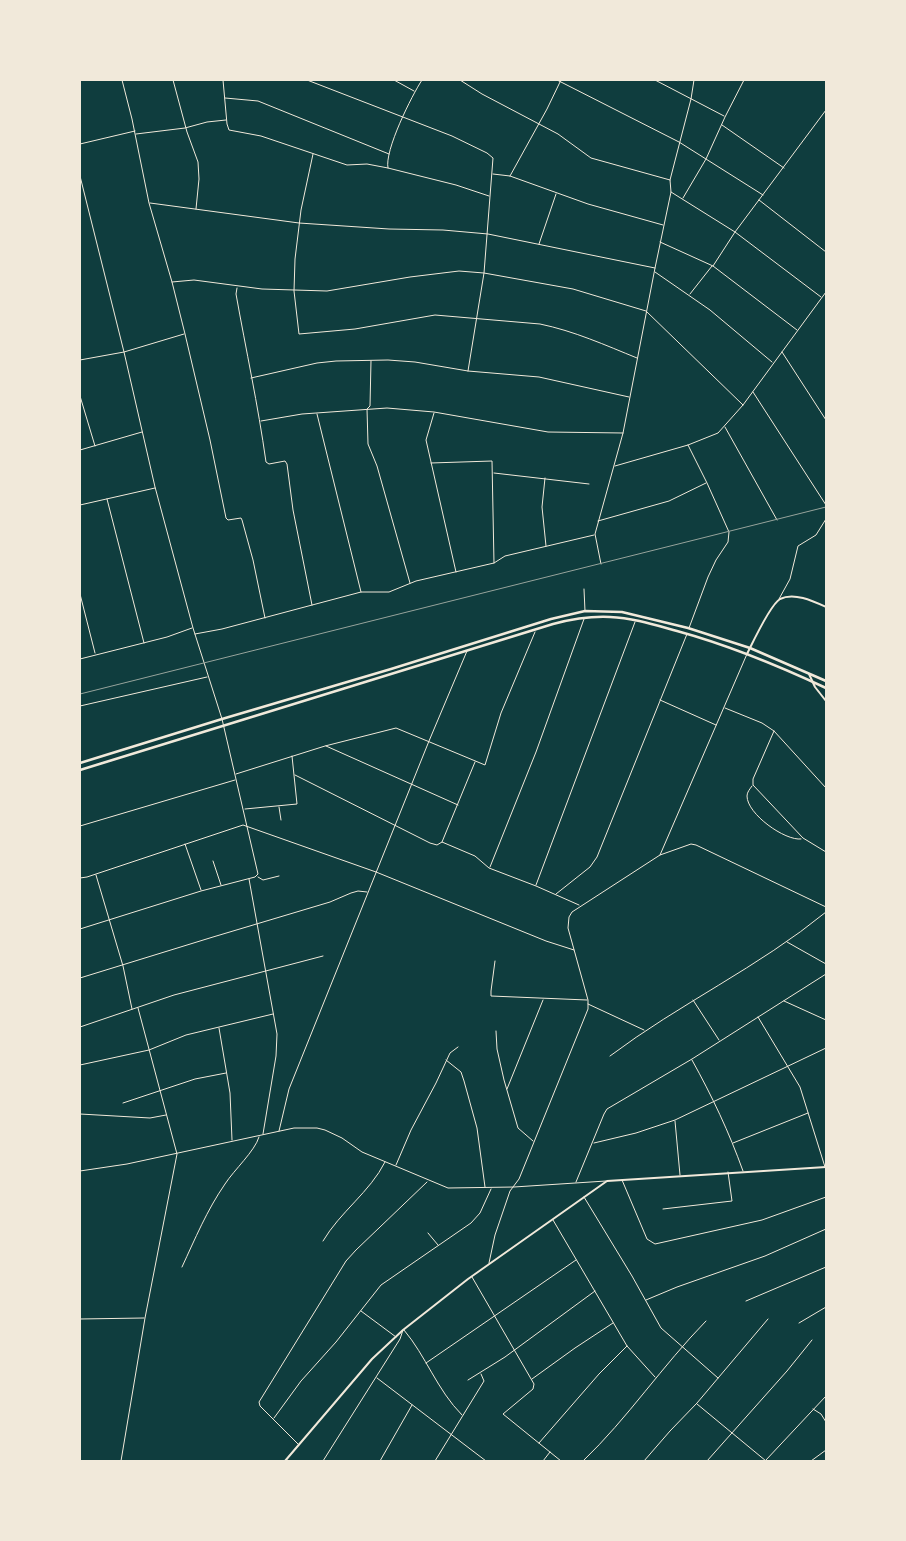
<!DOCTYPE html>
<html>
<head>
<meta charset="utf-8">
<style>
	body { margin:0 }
	#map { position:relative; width:906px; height:1541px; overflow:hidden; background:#0f3d3e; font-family:Overpass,sans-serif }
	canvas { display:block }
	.frame { position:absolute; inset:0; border:81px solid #f1e9da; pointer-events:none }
</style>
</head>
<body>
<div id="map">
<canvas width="906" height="1541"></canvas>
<div class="frame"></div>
</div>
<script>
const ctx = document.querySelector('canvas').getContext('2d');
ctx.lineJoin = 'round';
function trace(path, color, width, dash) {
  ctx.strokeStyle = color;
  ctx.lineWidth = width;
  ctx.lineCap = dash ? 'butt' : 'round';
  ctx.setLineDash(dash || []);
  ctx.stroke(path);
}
trace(new Path2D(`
	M122,80L132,119L149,203L172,282L185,334L210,440L226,518L228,520L241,518L242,520L253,560L265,618
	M173,80L187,132L198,162L199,179L196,209
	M223,80L227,124L229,130L261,136L347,165L367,164L388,168L456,185L489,196
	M307,80L452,136L487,153L493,158L484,273L468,371
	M394,80L414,91
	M460,80L482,94L558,134L591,158L670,180
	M557,80L679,142L763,195
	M655,80L724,116
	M225,98L258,101L389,154
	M722,125L784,168
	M136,134L185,128L207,122L226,120
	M80,144L135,131
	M313,154L301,210L295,259L294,291L299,334L355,329L435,315L540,324C574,331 605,345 637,358
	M388,168C384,151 412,95 422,80
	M493,174L510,176L588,204L663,225
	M80,176L124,352L155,487L193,628L222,719L258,874L255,877L201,891L80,929
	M510,176L547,109L561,80
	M671,192L735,232L821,297
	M683,198L706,159L725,117L744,80
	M759,200L826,252
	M150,203L299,223L389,229L443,230L488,234L655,268
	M660,242L713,266L797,330
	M539,244L556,194
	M713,266L735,232L826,110
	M655,272L710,310L772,362
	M172,282L194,280L262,289L327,291L410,277L459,271L484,273L573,289L646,311L743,405
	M237,288L236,294C246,350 258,405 266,462L269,464L285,461L287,464L293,510L312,605
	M690,294L712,266
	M782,352L826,420
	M80,360L124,352L184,334
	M371,361L370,406L367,409L368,444L377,466L410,583
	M251,378L317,363L336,361L388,360L415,362L468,371L539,377L629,397
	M753,392L826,505
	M80,396L95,446
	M434,413L426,440L456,572
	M317,414L361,592
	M261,421L302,414L387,408L434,412L548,432L623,433
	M725,427L777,520
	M688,445L707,483L729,532L728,542L716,560L708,577L689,628
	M80,450L142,432
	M431,463L492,461L494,563
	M615,466L688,445L718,433L743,405L826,292
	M494,473L589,484
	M545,478L542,507L546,546
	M107,499L144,643
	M80,505L155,488
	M598,521L669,501L706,483
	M601,564L595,534L623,433L655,268L671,192L670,180L691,99L694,80
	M584,589L585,611
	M80,594L95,653
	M779,599L790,579L798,546L816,535L826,519
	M195,634L222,629L361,592H389L416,581L494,563L505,556L594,535
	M80,659L167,637L192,628
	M660,700L716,725
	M80,706L207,677
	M725,708L762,723L774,731L826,788
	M774,731L753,779V785L803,838L826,852
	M326,746L458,805
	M236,774L325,746L396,728L485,765L501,713L535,632
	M295,775L430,843L437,845L442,842L475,856L489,868L536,886L579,905
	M752,786C750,789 747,792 747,796C747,814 785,841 801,839
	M279,807L281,820
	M245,809L297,804L292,756
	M80,826L235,780
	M442,842L475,762
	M185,844L201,890
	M660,855L747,654
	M213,861L221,885
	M490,867L536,752L584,619
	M96,875L123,966L132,1009
	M258,877L263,880L279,876
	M80,878L87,877L243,825L376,872L546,941L574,950
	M249,879L277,1034L276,1056L263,1134
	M536,885L635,622
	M556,894L590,867L597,857L687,634
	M787,942L826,964
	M495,961L491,991V996L587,1000
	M80,978L213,937L330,902L351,893L358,891L367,892
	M693,1000L719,1040
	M784,1001L826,1020
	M588,1004L644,1030
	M758,1017L800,1087L825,1167
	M80,1027L174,995L323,956
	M219,1028L230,1093L232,1140
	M496,1031L497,1049L504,1080L518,1128L533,1141
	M610,1056C679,1004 759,967 826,912
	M446,1060L461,1072L464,1081L477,1128L485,1187
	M692,1060C712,1096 729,1132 743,1171
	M80,1065L149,1050L186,1035L273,1014
	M507,1089L543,1000
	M123,1103L195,1079L226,1073
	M80,1114L150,1118L166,1115
	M675,1121L680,1175
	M279,1131L289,1089L429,741L467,651
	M594,1143L636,1133L675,1120L826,1048
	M733,1143L808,1113
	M396,1165L411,1130L436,1083L450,1053L458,1047
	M80,1171L127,1164L294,1128H317L325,1130L342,1138L362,1152L448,1188L514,1187L606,1181
	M622,1180L647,1239L655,1244L762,1220L826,1197
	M576,1182L604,1114L607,1109L692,1059L826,974
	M584,1197L632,1276L661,1328L718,1378
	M663,1209L732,1201L728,1172
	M553,1220L627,1346L655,1377
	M428,1233L438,1245
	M323,1241C340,1212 370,1192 385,1162
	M489,1263L495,1235L510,1191L519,1179L588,1009V1000L568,928L569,917L572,912L660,855L691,844L696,845L826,907
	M182,1267C195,1239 207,1210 225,1184C234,1170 255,1151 259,1137
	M472,1277L534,1384L533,1389L503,1414L561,1461
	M646,1300L677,1287L765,1256L826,1229
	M746,1301L826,1267
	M361,1311L396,1337
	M80,1319L144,1318
	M799,1323L826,1307
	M404,1330C426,1356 437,1390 462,1415
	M426,1363L576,1260
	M377,1378L486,1461
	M532,1379L575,1348L613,1323
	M468,1380L505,1357L595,1291
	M697,1404L766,1461
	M813,1409L821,1414L826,1422
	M274,1418L301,1381L336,1342L381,1285L471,1223L480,1213L491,1189
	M539,1443L599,1374L627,1346
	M298,1444L260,1406L259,1402L346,1261L356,1250L427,1182
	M766,1460L826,1396
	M121,1461L145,1318L177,1154L138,1008
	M323,1461L400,1339L403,1330
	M380,1461L412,1405
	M435,1461L484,1381L481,1374
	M543,1461L550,1452
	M583,1461C628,1418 662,1366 706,1321
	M644,1461L670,1431L697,1403L768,1319
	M707,1461L787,1371L812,1340
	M811,1461L826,1450`), '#f1e9da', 1);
trace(new Path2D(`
	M747,654C753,642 770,605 780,599C794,592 813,601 826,607
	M809,674L815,687L826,701`), '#f1e9da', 2);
trace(new Path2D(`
	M285,1461L372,1359L403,1330L468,1279L607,1181L826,1167`), '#f1e9da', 2);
trace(new Path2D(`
	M80,763L222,719L391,669L551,619L585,611L622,612L688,628L750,648L826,681
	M80,770L553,624C572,619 590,616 610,617C633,618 655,625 677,631C728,645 777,665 826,688`), '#f1e9da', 2.5);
trace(new Path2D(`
	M80,694L826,507`), '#97a49c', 1);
</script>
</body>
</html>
